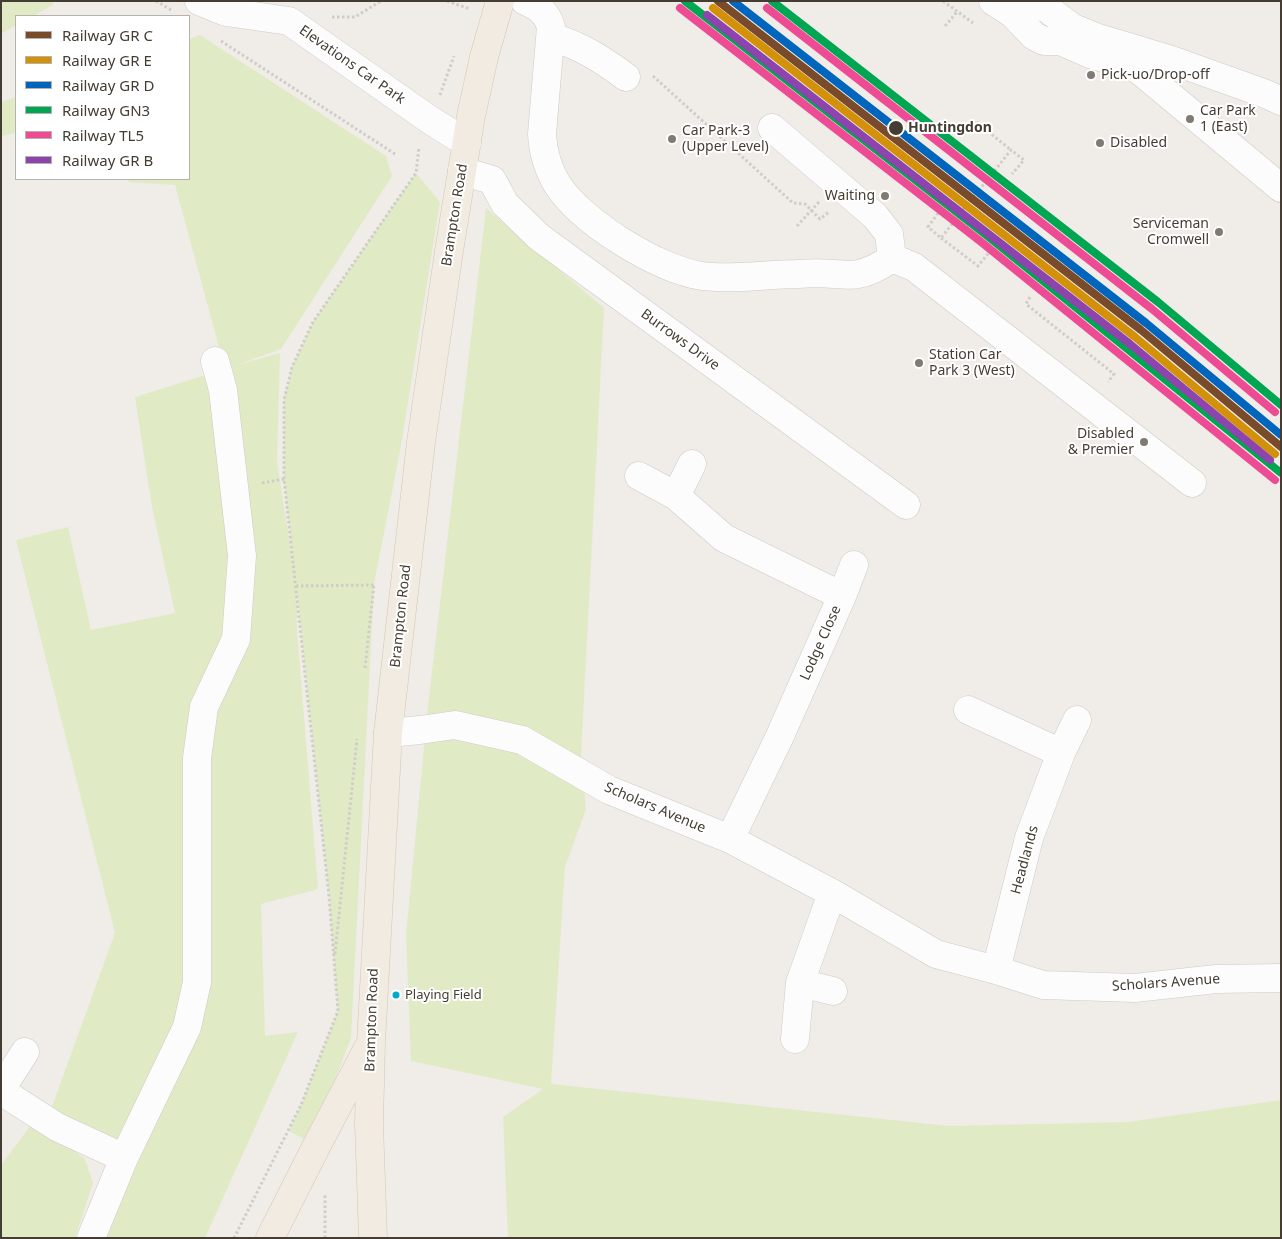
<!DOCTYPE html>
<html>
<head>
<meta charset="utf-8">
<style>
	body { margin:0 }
	#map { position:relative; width:1282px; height:1239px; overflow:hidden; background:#f0ece8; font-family:"Noto Sans",sans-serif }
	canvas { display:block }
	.frame { position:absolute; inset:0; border:2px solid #453d33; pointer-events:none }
	.legend { position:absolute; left:15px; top:15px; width:175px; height:165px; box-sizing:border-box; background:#fff; border:1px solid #b5b1ad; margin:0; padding:6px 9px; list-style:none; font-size:15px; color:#453d33 }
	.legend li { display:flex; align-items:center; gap:10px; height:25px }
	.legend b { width:25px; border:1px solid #b5b1ad }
</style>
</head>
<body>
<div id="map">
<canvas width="1282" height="1239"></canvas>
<div class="frame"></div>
<ul class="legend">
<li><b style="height:6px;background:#7a4b2a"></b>Railway GR C</li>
<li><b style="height:6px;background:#d3910a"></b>Railway GR E</li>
<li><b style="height:6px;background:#0065bd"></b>Railway GR D</li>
<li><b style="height:6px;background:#00a651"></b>Railway GN3</li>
<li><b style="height:6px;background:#ee4b95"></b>Railway TL5</li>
<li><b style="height:6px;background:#8e44ad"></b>Railway GR B</li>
</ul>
</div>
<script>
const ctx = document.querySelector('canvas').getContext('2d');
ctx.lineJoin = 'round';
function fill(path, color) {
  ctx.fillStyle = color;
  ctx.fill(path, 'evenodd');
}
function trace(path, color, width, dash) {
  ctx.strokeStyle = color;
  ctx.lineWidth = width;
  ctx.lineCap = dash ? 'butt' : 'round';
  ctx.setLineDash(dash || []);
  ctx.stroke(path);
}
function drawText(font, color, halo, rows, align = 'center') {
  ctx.font = font + ' "Noto Sans",sans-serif';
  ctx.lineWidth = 4;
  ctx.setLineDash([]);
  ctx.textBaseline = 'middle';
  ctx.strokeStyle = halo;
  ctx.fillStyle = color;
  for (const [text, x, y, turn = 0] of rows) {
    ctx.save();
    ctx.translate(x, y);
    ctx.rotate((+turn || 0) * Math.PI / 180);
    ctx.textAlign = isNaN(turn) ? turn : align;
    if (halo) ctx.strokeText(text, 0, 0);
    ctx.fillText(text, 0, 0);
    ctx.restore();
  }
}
fill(new Path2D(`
	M1,1H53V5L33,16H16V25L1,34Z
	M200,35L386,156L392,176L281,349L237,365L280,353L277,461L293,564L284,479V400L292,367L313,322L416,173L440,202L401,446L374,584L351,1038L335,1080L304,1139L289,1131L301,1105L338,1011L329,895L297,594V630L318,889L261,904L265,1036L298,1032L205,1238H105L137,1155L50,1112L115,933L16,540L68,527L91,630L175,613L152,507L135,397L225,369L175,185L129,182L128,179H189V39Z
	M16,97V133L1,136V102Z
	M486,208L604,308L581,757L586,809L565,867L551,1084L949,1126L1128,1122L1281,1100V1238H508L503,1117L543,1089L411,1061L406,934L428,706Z
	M34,1121L85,1159L93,1183L75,1238H1V1165Z`), '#e0ebc6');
const minor = new Path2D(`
	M199,1L226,12L289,21L430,120L467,143
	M525,1C539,7 547,13 551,27L542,134C543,152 548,169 557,184C581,222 659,270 702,276C734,280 766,274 797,274C810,273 823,273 835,274C843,274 851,276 858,274C871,272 882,265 892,258
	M993,1L1013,14L1034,36L1044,41H1060L1090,54L1131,66L1139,70L1281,188
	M1033,1L1049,10L1073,28L1098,38L1171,60L1266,94L1281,101
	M551,37C580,45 603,60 626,77
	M772,128L875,216L889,234L892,258
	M462,171L492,180L505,204L539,237L906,505
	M892,258L914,267L1192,483
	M639,476L676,496L724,538L842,596L779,738L730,839
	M676,496L692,464
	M842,596L854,565
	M968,710L1061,753L1029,838L996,970
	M388,733L420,730L455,725L522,740L609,790L730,839L832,893L936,954L996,970L1043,985L1135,988L1216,979L1281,978
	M1061,753L1077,720
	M800,983L833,991
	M795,1039L800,983L832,893
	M1,1089L25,1052
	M1,1091L57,1127L124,1158L91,1238
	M124,1158L187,1027L197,982V758L204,707L236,639L242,556L223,390L215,361`);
const major = new Path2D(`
	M270,1238L316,1147L368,1048
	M373,1238L369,1124L371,1043L388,733L421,442L449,251L471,116L484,57L500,1`);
trace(minor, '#cecac5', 29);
trace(major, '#d3c7b4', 29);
trace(new Path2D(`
	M156,1L173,11
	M447,1L470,9
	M943,1L973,23
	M332,17H355L381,1
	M945,26L957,12
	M221,41L395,154
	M653,76L793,203L805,204L820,219L829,212
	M440,95L454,56
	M963,135L975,121L1011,150
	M941,209L928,227L941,238L1011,150L1024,160L1012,174
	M797,226L819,202
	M941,238L978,266L992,249
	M1030,297L1026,304L1114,374L1108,382
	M262,483L284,479
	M296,586L375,585
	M365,668L374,584
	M335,954L357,739
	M234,1238L301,1105L338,1011L329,896L284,479V400L292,367L313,322L416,173L419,147
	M325,1238V1195`), '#d0cdc9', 3, [2.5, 2.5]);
trace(minor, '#fdfcfc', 28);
trace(major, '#f1ebe2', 28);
trace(new Path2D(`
	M718,1L1141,330L1281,447`), '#7a4b2a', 8);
trace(new Path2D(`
	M713,8L1135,337L1275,454`), '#d3910a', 8);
trace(new Path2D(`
	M733,1L1146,323L1281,435`), '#0065bd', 8);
trace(new Path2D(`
	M685,1L985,234L1281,473
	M772,1L1158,302L1281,405`), '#00a651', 8);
trace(new Path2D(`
	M680,8L980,241L1275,480
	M767,8L1152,309L1275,412`), '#ee4b95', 8);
trace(new Path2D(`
	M707,15L1130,344L1270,460`), '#8e44ad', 8);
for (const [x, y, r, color] of [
	[1091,75,5,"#817a72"],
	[1190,119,5,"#817a72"],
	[896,128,8,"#453d33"],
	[672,139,5,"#817a72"],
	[1100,143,5,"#817a72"],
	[885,196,5,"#817a72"],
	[1219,232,5,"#817a72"],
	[919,363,5,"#817a72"],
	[1144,442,5,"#817a72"],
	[396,995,4.5,"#00a9ce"]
]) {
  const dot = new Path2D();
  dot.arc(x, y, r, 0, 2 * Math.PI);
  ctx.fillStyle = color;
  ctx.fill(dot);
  trace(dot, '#fff', 2);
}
drawText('13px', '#453d33', '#fff', [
	["Playing Field",405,995]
], 'left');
drawText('14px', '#453d33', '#fff', [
	["Elevations Car Park",352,65,35],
	["Brampton Road",455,215,-81],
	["Burrows Drive",680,340,36],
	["Brampton Road",401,616,-84],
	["Lodge Close",821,643,-66],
	["Scholars Avenue",655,808,23],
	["Headlands",1025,860,-75],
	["Scholars Avenue",1166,983,-4],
	["Brampton Road",372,1020,-88]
]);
drawText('14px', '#453d33', '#fff', [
	["Pick-uo/Drop-off",1101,75],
	["Car Park",1200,111],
	["1 (East)",1200,127],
	["Car Park-3",682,131],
	["(Upper Level)",682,147],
	["Disabled",1110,143],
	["Waiting",875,196,"right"],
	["Serviceman",1209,224,"right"],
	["Cromwell",1209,240,"right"],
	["Station Car",929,355],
	["Park 3 (West)",929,371],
	["Disabled",1134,434,"right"],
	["& Premier",1134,450,"right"]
], 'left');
drawText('bold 14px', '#453d33', '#fff', [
	["Huntingdon",908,128]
], 'left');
</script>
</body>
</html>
